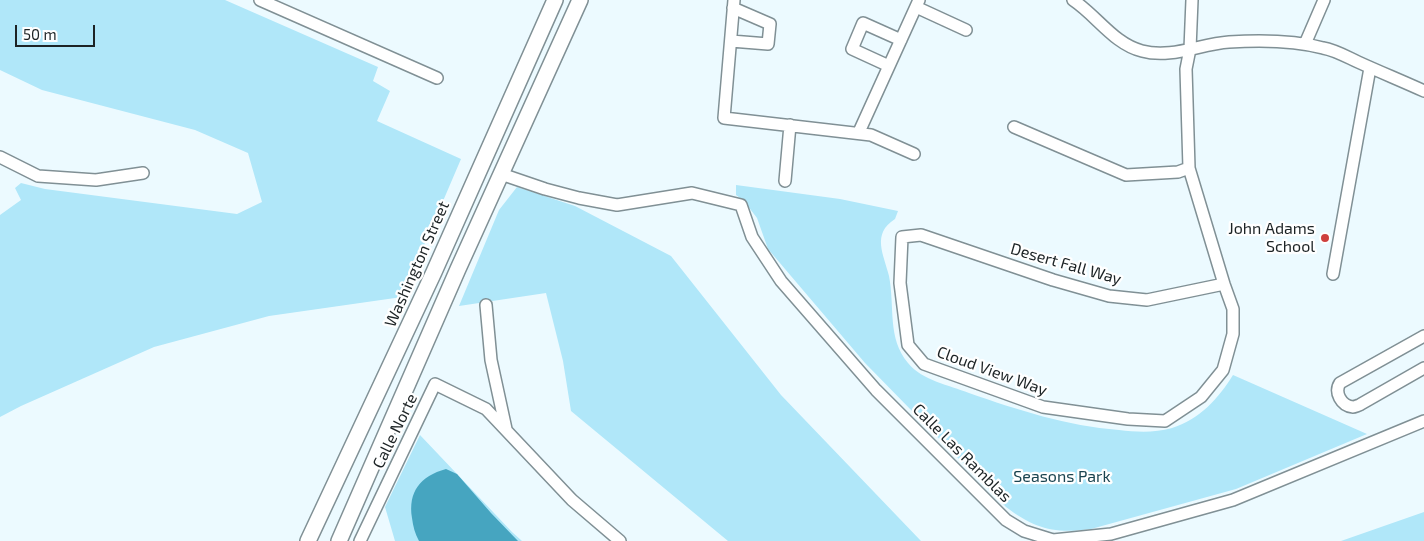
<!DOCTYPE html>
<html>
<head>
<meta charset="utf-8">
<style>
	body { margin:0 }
	#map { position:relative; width:1424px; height:541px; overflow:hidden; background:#ecfaff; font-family:"Exo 2",sans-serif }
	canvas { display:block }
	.scale { position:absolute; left:15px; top:25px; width:80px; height:22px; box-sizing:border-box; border:2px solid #1c2325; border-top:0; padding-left:6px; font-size:15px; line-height:18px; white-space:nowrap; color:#1c2325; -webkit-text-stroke:4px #fff; paint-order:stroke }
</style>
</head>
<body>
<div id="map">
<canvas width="1424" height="541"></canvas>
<div class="scale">50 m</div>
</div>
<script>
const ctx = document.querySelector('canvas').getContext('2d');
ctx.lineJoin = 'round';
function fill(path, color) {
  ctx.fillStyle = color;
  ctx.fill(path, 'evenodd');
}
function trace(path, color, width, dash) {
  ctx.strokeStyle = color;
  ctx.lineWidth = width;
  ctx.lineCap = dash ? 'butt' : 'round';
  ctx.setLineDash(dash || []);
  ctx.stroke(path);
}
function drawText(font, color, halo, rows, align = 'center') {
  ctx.font = font + ' "Exo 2",sans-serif';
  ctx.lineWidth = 4.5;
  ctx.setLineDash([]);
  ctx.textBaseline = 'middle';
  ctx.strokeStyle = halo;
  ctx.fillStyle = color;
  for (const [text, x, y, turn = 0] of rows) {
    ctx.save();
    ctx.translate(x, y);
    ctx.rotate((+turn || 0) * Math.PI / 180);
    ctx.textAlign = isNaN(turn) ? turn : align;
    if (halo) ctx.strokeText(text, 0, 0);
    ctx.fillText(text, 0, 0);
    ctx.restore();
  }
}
fill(new Path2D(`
	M0,0H225L378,67L373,81L390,91L377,121L461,159L402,297L269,316L154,347L21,406L0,417V215L21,200L15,188L21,183L45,189L237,214L262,202L248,153L195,130L42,90L0,70Z
	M736,185L840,199L898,211L895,219C871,234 884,255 889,276C895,307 887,338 908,363C923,381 949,385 969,393C1018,410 1067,426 1119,430C1137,432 1154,433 1172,428C1199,420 1219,398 1233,375L1367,434L1236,489L1091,529C1055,534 1035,529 1006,507L865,363L768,249L757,218L744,201L736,195Z
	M517,187L575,206L671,256L781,395L921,541H728L571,411L563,361L546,293L459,306L499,210Z
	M420,435L512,532L522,541H395L385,507Z
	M1424,512V541H1341Z`), '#b0e7f9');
fill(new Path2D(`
	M446,469L457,474L491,513L518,541H419C415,534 413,526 412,518C408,492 420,476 446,469Z`), '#46a5c0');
const minor = new Path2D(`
	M260,0L437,78
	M734,0L724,118L871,135L914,154
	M1073,0C1097,16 1114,44 1142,51C1171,59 1200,44 1229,42C1260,40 1293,40 1323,48C1335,50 1347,57 1358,62C1380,72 1402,81 1424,91
	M1192,0L1190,49L1186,69L1189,168L1224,284L1233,309V334L1223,370L1201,397L1165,421L1128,419L1043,407L924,364L908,345L900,283L902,237L921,235L1053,280L1109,296L1147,300L1224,284
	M916,7L966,30
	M731,41L768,44L770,24L733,8
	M1305,44L1324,0
	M889,66L852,49L863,23L901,40
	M1014,127L1126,175L1178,172L1189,168
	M859,132L919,0
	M0,157L38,176L96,180L143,173
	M501,174L545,189L579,198L617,205L692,193L741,205L752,237L781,281L876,390L1006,520L1024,531L1053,540L1111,534L1233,500L1424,421
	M785,181L790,125
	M1333,274L1370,68
	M486,305L491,360L506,429
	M1424,336L1340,383C1334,392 1341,406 1353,407C1354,407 1360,405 1361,404L1424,368
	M360,541L435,384L486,409L572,500L620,541`);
const major = new Path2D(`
	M308,541L434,272L555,0
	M339,541L458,269L580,0`);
trace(minor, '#809095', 14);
trace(major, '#809095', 18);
trace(minor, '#fff', 11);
trace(major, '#fff', 15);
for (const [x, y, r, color] of [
	[1325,238,5,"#ce403d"]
]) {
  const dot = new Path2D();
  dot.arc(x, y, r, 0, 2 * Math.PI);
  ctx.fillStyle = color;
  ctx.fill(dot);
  trace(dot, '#fff', 2);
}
drawText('16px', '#1c2325', '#fff', [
	["John Adams",1315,229],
	["School",1315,247]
], 'right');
drawText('16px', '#1c2325', '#fff', [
	["Washington Street",417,264,-66],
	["Desert Fall Way",1066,264,16],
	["Cloud View Way",992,371,20],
	["Calle Norte",395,431,-64],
	["Calle Las Ramblas",962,453,45]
]);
drawText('16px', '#1a4450', '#fff', [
	["Seasons Park",1062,477]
]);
</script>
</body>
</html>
